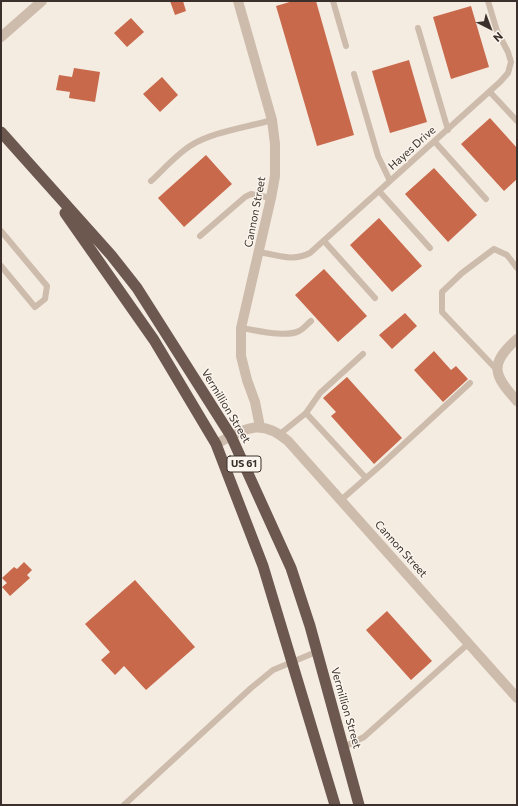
<!DOCTYPE html>
<html>
<head>
<meta charset="utf-8">
<style>
	body { margin:0 }
	#map { position:relative; width:518px; height:806px; overflow:hidden; background:#f4ebe1; font-family:Commissioner,sans-serif }
	canvas { display:block }
	.frame { position:absolute; inset:0; border:2px solid #3b302b; pointer-events:none }
	.north { position:absolute; left:470px; top:8px; width:40px; height:40px; -webkit-text-stroke:3px #fbf5ee; paint-order:stroke; rotate:138deg; font-size:11px; font-weight:700; line-height:16px; text-align:center; color:#3b302b }
	.north::after { content:''; display:block; margin:auto; width:14px; height:18px; background:#3b302b; clip-path:polygon(50% 0,100% 100%,50% 72%,0 100%) }
</style>
</head>
<body>
<div id="map">
<canvas width="518" height="806"></canvas>
<div class="frame"></div>
<div class="north">N</div>
</div>
<script>
const ctx = document.querySelector('canvas').getContext('2d');
ctx.lineJoin = 'round';
function fill(path, color) {
  ctx.fillStyle = color;
  ctx.fill(path, 'evenodd');
}
function trace(path, color, width, dash) {
  ctx.strokeStyle = color;
  ctx.lineWidth = width;
  ctx.lineCap = dash ? 'butt' : 'round';
  ctx.setLineDash(dash || []);
  ctx.stroke(path);
}
function drawText(font, color, halo, rows, align = 'center') {
  ctx.font = font + ' Commissioner,sans-serif';
  ctx.lineWidth = 3;
  ctx.setLineDash([]);
  ctx.textBaseline = 'middle';
  ctx.strokeStyle = halo;
  ctx.fillStyle = color;
  for (const [text, x, y, turn = 0] of rows) {
    ctx.save();
    ctx.translate(x, y);
    ctx.rotate((+turn || 0) * Math.PI / 180);
    ctx.textAlign = isNaN(turn) ? turn : align;
    if (halo) ctx.strokeText(text, 0, 0);
    ctx.fillText(text, 0, 0);
    ctx.restore();
  }
}
fill(new Path2D(`
	M170,1H183L186,11L175,15Z
	M293,1H316L354,135L317,146L276,6Z
	M471,6L489,67L451,79L433,17Z
	M131,18L144,32L127,47L114,33Z
	M409,60L427,122L390,133L372,71Z
	M74,68L100,72L95,102L69,98L70,92L56,90L59,75L72,77Z
	M162,77L178,95L160,112L143,94Z
	M490,118L517,148V179L504,191L461,144Z
	M206,155L232,184L184,227L158,198Z
	M434,168L477,215L448,242L405,194Z
	M379,218L422,266L392,292L350,245Z
	M324,269L367,316L338,342L295,295Z
	M405,313L417,326L392,349L379,335Z
	M434,351L451,370L456,366L468,379L443,402L414,370Z
	M347,377L402,438L374,464L331,416L336,412L323,398Z
	M24,562L32,570L27,575L30,578L10,596L2,587L7,583L2,578L14,567L17,569Z
	M135,580L195,647L146,690L124,666L115,675L101,660L110,652L85,624Z
	M387,611L432,661L411,680L366,630Z`), '#c8694b');
trace(new Path2D(`
	M1,2L2,1`), '#b9a596', 2, [2, 2]);
trace(new Path2D(`
	M333,1L346,46
	M418,28L448,130
	M354,74L378,156L390,181
	M490,92L517,121
	M435,142L486,199
	M151,181C163,170 176,155 190,146C211,132 248,127 272,120
	M379,191L430,248
	M1,231L47,286L45,299L35,307L1,266
	M200,236L245,197L251,194L271,198
	M324,241L375,298
	M259,252C277,255 293,262 310,253L500,82L508,73L511,62L508,52L497,31L488,1
	M241,328C256,330 286,338 299,331C304,329 307,324 311,321
	M497,370L442,312V292L462,273L494,249L507,255L517,268
	M306,413L320,393L363,354
	M280,434L306,413L366,478
	M341,500L381,465L470,383
	M344,747L364,737L469,643
	M124,805L251,688L273,670L316,652`), '#cdbbac', 6);
trace(new Path2D(`
	M238,1L272,120L275,144V176L271,198L241,328V356L247,380L255,402L260,427
	M517,339C489,364 493,375 517,401
	M216,444C245,429 260,417 288,441L517,698`), '#cdbbac', 10);
trace(new Path2D(`
	M1,37L42,1`), '#cdbbac', 10);
trace(new Path2D(`
	M1,132L111,255L137,288L231,436L291,568L310,626L359,805
	M65,213L154,340L216,444L263,566L335,805`), '#6c584f', 11);
for (const [x, y, w] of [
	[244,464,34]
]) {
  const box = new Path2D();
  box.roundRect(x - w / 2, y - 8, w, 16, 3);
  ctx.fillStyle = '#fbf5ee';
  ctx.fill(box);
  trace(box, '#3b302b', 1);
}
drawText('bold 10px', '#3b302b', null, [
	["US 61",244,464]
]);
drawText('11px', '#3b302b', '#fbf5ee', [
	["Hayes Drive",412,148,-42],
	["Cannon Street",255,212,-79],
	["Vermillion Street",226,406,59],
	["Cannon Street",401,549,48],
	["Vermillion Street",346,708,74]
]);
</script>
</body>
</html>
